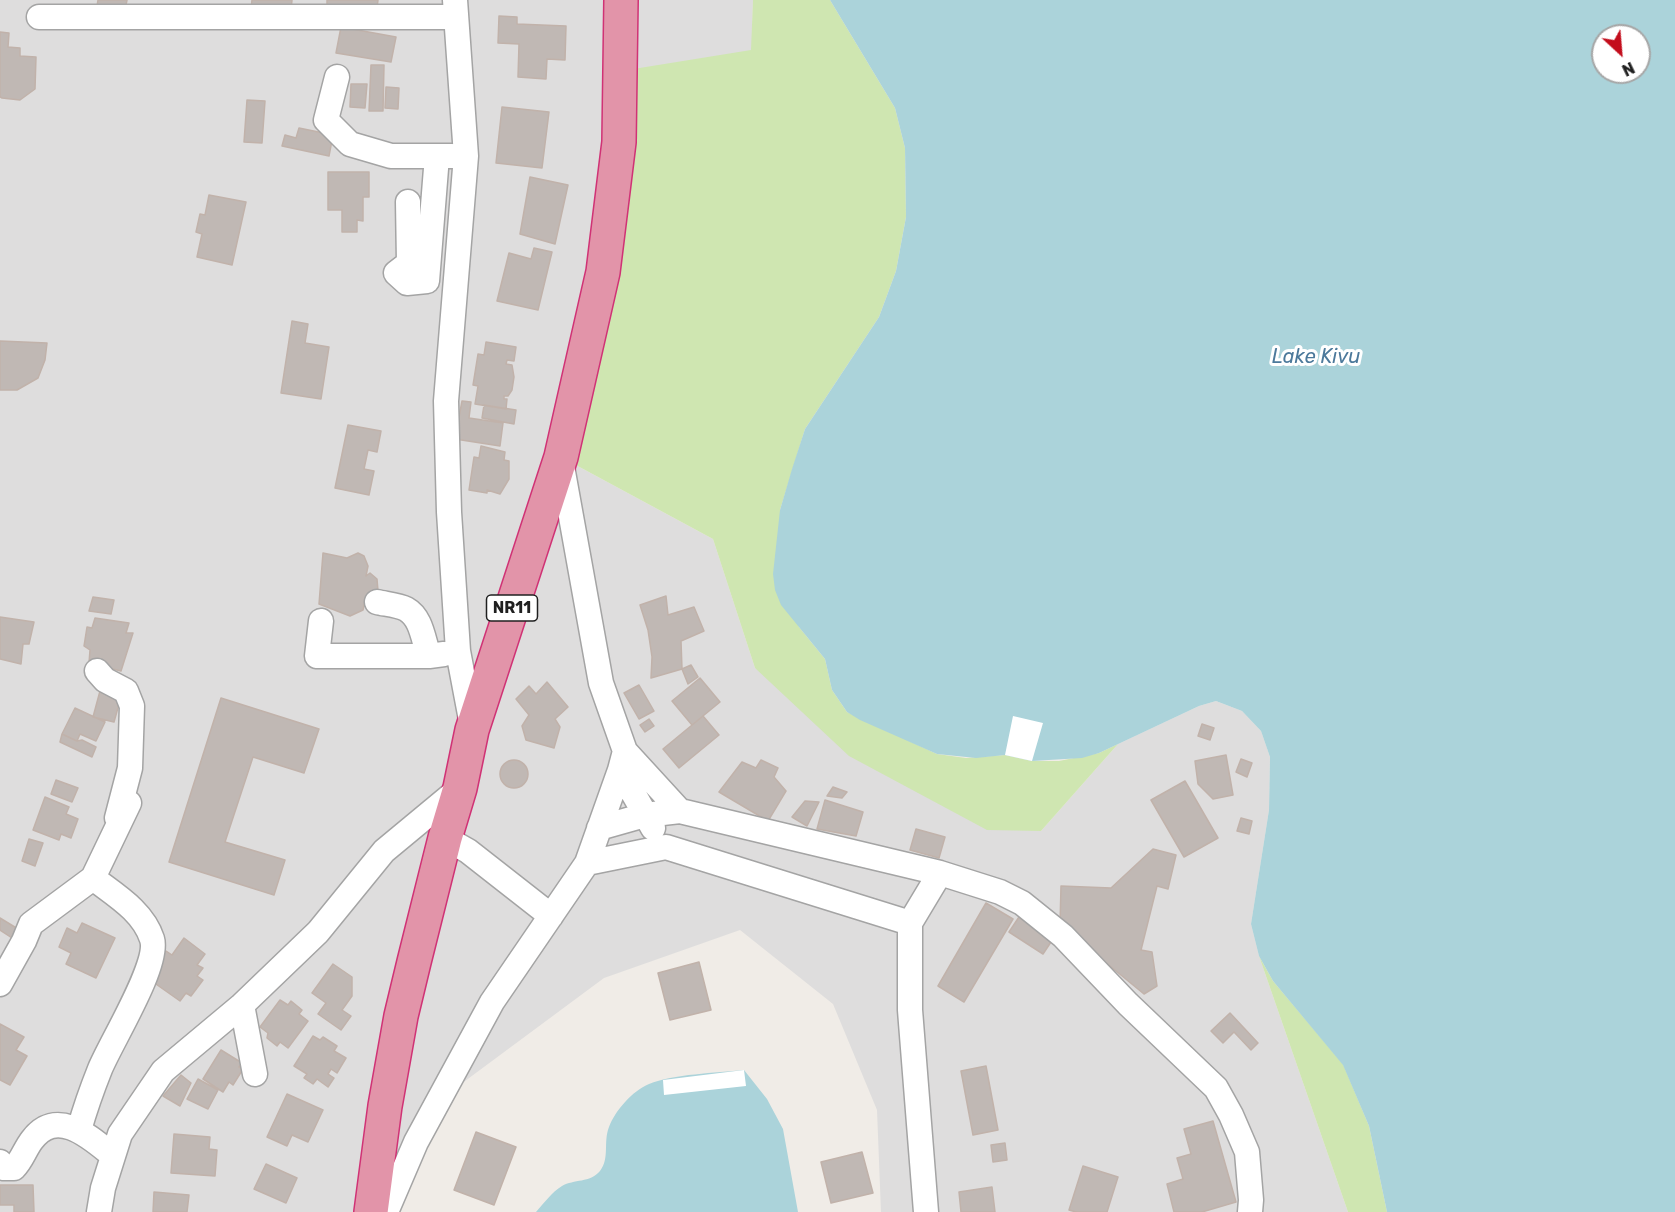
<!DOCTYPE html>
<html>
<head>
<meta charset="utf-8">
<style>
	body { margin:0 }
	#map { position:relative; width:1675px; height:1212px; overflow:hidden; background:#f0ece7; font-family:Rubik,sans-serif }
	canvas { display:block }
	.north { position:absolute; left:1591px; top:24px; width:60px; height:60px; box-sizing:border-box; background:#fff; border:2px solid #a6a6a6; border-radius:50%; rotate:154deg; font-size:16px; font-weight:700; line-height:24px; text-align:center; color:#202020 }
	.north::after { content:''; display:block; margin:auto; width:21px; height:27px; background:#c30d1c; clip-path:polygon(50% 0,100% 100%,50% 72%,0 100%) }
</style>
</head>
<body>
<div id="map">
<canvas width="1675" height="1212"></canvas>
<div class="north">N</div>
</div>
<script>
const ctx = document.querySelector('canvas').getContext('2d');
ctx.lineJoin = 'round';
function fill(path, color) {
  ctx.fillStyle = color;
  ctx.fill(path, 'evenodd');
}
function trace(path, color, width, dash) {
  ctx.strokeStyle = color;
  ctx.lineWidth = width;
  ctx.lineCap = dash ? 'butt' : 'round';
  ctx.setLineDash(dash || []);
  ctx.stroke(path);
}
function drawText(font, color, halo, rows, align = 'center') {
  ctx.font = font + ' Rubik,sans-serif';
  ctx.lineWidth = 6;
  ctx.setLineDash([]);
  ctx.textBaseline = 'middle';
  ctx.strokeStyle = halo;
  ctx.fillStyle = color;
  for (const [text, x, y, turn = 0] of rows) {
    ctx.save();
    ctx.translate(x, y);
    ctx.rotate((+turn || 0) * Math.PI / 180);
    ctx.textAlign = isNaN(turn) ? turn : align;
    if (halo) ctx.strokeText(text, 0, 0);
    ctx.fillText(text, 0, 0);
    ctx.restore();
  }
}
fill(new Path2D(`
	M0,0H753L752,50L561,457L713,539L755,668L1041,831L1118,744L1199,706L1216,701L1242,711L1261,731L1270,757L1269,810L1251,924L1259,956L1348,1212H881L877,1110L833,1004L740,930L604,978L461,1084L416,1142L386,1212H0Z`), '#dedddd');
fill(new Path2D(`
	M753,0H830L895,108L905,148L906,217L896,271L879,317L805,429L780,510L799,627L825,659L832,690L847,712L937,754L966,758L1005,755L1032,761H1059L1099,753L1118,744L1041,831L987,830L849,756L755,668L713,539L561,457L621,71L751,50Z
	M1259,956L1273,981L1343,1064L1369,1126L1387,1212H1348Z`), '#cfe6b1');
fill(new Path2D(`
	M830,0H1675V1212H1387L1369,1126L1343,1065L1273,981L1259,956L1251,924L1269,810L1270,757L1261,731L1242,711L1216,701L1199,706L1099,753L1082,758L1032,761L1005,755L976,758L937,754L860,720L847,712L832,690L825,659L781,605L775,590L773,574L780,510L792,469L805,429L879,317L896,271L906,217L905,148L895,108ZM1603,36H1639V72H1603Z
	M744,1070L767,1099L783,1129L798,1212H536C544,1203 552,1192 562,1186C574,1179 590,1183 600,1171C610,1158 603,1142 609,1127C615,1111 632,1091 649,1084C673,1074 716,1073 744,1070Z`), '#abd3da');
fill(new Path2D(`
	M1013,716L1043,723L1032,761L1005,755Z
	M744,1070L746,1086L664,1095L663,1080Z`), '#fff');
const building = new Path2D(`
	M98,0H127L125,10L97,6Z
	M252,0H292L291,10L251,9Z
	M327,0H378L377,8L327,5Z
	M499,16L517,17V24L566,26L565,60L547,59L546,79L518,77L519,44L498,43Z
	M341,27L396,37L391,62L336,53Z
	M0,32L9,33L8,47L20,48V56L36,57L35,89L20,100L2,98L0,97Z
	M371,65H384L383,111H369Z
	M351,84H367L365,108L350,107Z
	M386,87L399,88L398,109L385,108Z
	M247,100L265,101L262,143L244,142Z
	M502,107L549,112L542,168L496,163Z
	M299,128L333,135L329,156L282,146L285,135L296,138Z
	M328,172H369V197H363V221L357,220V232H342V210H328Z
	M530,177L568,185L555,244L520,234Z
	M209,195L246,202L232,265L197,257L202,234L196,232L200,214L205,215Z
	M534,248L552,252L538,310L497,301L509,253L531,259Z
	M292,321L308,324L305,343L329,347L321,399L281,393Z
	M0,341L47,343L45,360L38,378L17,390H0Z
	M486,342L516,347L514,361L507,360L506,364L512,365L514,377L512,390L508,396H504V399H507L506,409L475,404L478,386L473,385L478,354L484,355Z
	M462,401L471,402L469,418L503,423L500,446L455,439Z
	M484,405L516,410L514,424L482,418Z
	M348,425L381,431L377,452L368,450L364,469L374,471L369,495L335,488Z
	M481,446L505,452L504,460L509,461V479L500,494L487,490V493L469,490L474,457L479,458Z
	M323,553L347,558L358,553L364,556L368,566L366,576L370,573L377,579L378,591L371,602L365,601L363,610L350,616L319,604Z
	M666,596L668,615L694,607L704,631L681,641L682,669L651,678L652,657L648,630L640,605Z
	M93,597L114,600L111,614L89,611Z
	M0,617L34,622L29,644H23L21,664L0,659Z
	M95,618L129,623L126,633H133L121,671L89,663L90,650L84,646L87,627L92,628Z
	M691,665L698,677L688,684L682,669Z
	M700,678L720,702L692,725L672,701Z
	M547,682L568,707L555,719L560,727L554,748L526,740L522,726L529,715L516,699L529,686L536,694Z
	M639,685L654,711L639,719L624,693Z
	M100,691L121,697L114,722L93,717Z
	M221,698L319,729L304,773L253,757L225,842L285,860L274,895L169,862Z
	M75,708L105,722L96,741L80,734L77,741L62,734Z
	M703,716L719,735L679,768L663,749Z
	M649,719L654,726L645,732L640,725Z
	M1202,724L1214,728L1210,740L1198,736Z
	M62,734L77,741L82,740L96,747L92,757L60,742Z
	M1226,755L1233,795L1213,799L1198,784L1195,761Z
	M1241,759L1252,763L1247,777L1236,772Z
	M500 774a14 14 0 1 1 28 0a14 14 0 1 1-28 0Z
	M761,760L778,768L774,777L786,791L768,821L719,792L742,762L756,768Z
	M56,780L78,788L72,802L51,794Z
	M1185,781L1218,838L1184,857L1151,800Z
	M833,787L847,792L842,798L827,796Z
	M45,797L69,807L66,814L78,819L71,838L61,834L59,840L33,830Z
	M825,800L863,812L856,836L817,829Z
	M805,801L819,802L807,826L792,817Z
	M1241,818L1252,821L1249,834L1237,831Z
	M916,829L945,837L939,858L910,850Z
	M29,839L43,843L35,866L22,861Z
	M1153,849L1176,855L1168,889L1157,886L1141,950L1152,952L1157,986L1144,994L1060,925L1061,886L1111,888Z
	M986,903L1013,919L964,1002L938,986Z
	M1019,917L1053,939L1043,954L1009,932Z
	M0,918L18,929L12,938L0,930Z
	M82,923L115,938L96,978L66,964L71,953L59,947L67,928L77,933Z
	M184,938L205,954L197,965L203,968L197,976L203,980L191,996L186,993L180,1001L153,982L158,976L151,971L166,951L172,955Z
	M699,962L711,1010L670,1020L658,973Z
	M333,964L352,977V996L342,1010L351,1016L341,1030L318,1014L326,1003L312,993Z
	M280,1000L288,1005L291,1001L302,1010L299,1014L308,1021L288,1048L280,1042L277,1046L267,1038L268,1033L260,1027Z
	M1230,1013L1258,1043L1251,1050L1234,1032L1223,1043L1211,1031Z
	M0,1024L24,1037L16,1050L27,1056L10,1085L0,1080Z
	M313,1036L320,1040L323,1037L337,1046L334,1051L346,1058L337,1073L331,1069L328,1074L334,1078L328,1087L317,1079L313,1084L304,1078L307,1074L294,1066Z
	M221,1050L242,1063L239,1067L243,1069L233,1085L229,1082L223,1092L203,1079Z
	M986,1066L998,1130L973,1135L961,1071Z
	M181,1075L191,1083L180,1106L163,1096Z
	M198,1079L218,1090L208,1109L187,1099Z
	M287,1094L323,1110L308,1142L292,1135L287,1146L267,1137Z
	M1213,1121L1236,1202L1202,1212H1174L1167,1184L1183,1179L1177,1158L1191,1154L1184,1129Z
	M476,1132L516,1147L494,1205L454,1190Z
	M174,1134L210,1137L209,1149L217,1150L215,1176L171,1173Z
	M1005,1143L1007,1160L993,1162L991,1145Z
	M862,1152L873,1193L831,1203L821,1162Z
	M266,1164L297,1178L286,1203L254,1189Z
	M1083,1166L1118,1177L1107,1212H1076L1069,1210Z
	M0,1185H33L34,1212H14V1205H0Z
	M992,1187L995,1212H961L959,1192Z
	M154,1192L189,1195L187,1212H153Z`);
fill(building, '#c0b8b4');
trace(building, '#c1b2aa', 1.5);
const minor = new Path2D(`
	M455,0L466,156L446,401L449,512L458,651L472,725
	M39,17H456
	M337,77L326,120L350,144L391,156H452
	M408,202L409,263L396,273L407,283L427,281L437,156
	M561,461L601,683L625,751L680,811
	M377,602C385,604 398,605 406,609C422,618 423,640 429,656L444,654
	M321,621L317,656H429
	M97,671L105,680L126,691L132,706L130,768L117,818
	M620,770L653,828
	M599,828L645,815L680,811L940,873L1000,892L1022,903L1063,936L1128,1004L1216,1088L1231,1115L1247,1152L1251,1200L1250,1212
	M445,838L468,851L551,916
	M587,863L666,847L910,923
	M0,984L24,941L31,924L93,878L129,803
	M242,1005L255,1074
	M79,1130C85,1109 92,1089 100,1069C111,1042 160,964 152,939C143,911 115,895 93,878
	M0,1162L4,1168H14C22,1160 25,1149 32,1140C57,1107 90,1137 112,1155
	M99,1212L103,1188L120,1134L163,1071L242,1005L318,932L384,851L460,788
	M386,1212L416,1142L492,1002L587,863L620,770L625,751
	M926,1212L910,1010V923L940,873`);
const highway = new Path2D(`
	M371,1212L385,1106L401,1016L414,962L445,838L460,788L472,730L561,457L603,272L619,142L621,0`);
trace(minor, '#a4a4a4', 27);
trace(highway, '#d03275', 36);
trace(minor, '#fff', 24);
trace(highway, '#e294a9', 33);
for (const [x, y, w] of [
	[512,608,51]
]) {
  const box = new Path2D();
  box.roundRect(x - w / 2, y - 13, w, 26, 4.5);
  ctx.fillStyle = '#fff';
  ctx.fill(box);
  trace(box, '#202020', 1.5);
}
drawText('bold 16px', '#202020', null, [
	["NR11",512,608]
]);
drawText('italic 20px', '#4c799b', '#fff', [
	["Lake Kivu",1316,357]
]);
</script>
</body>
</html>
